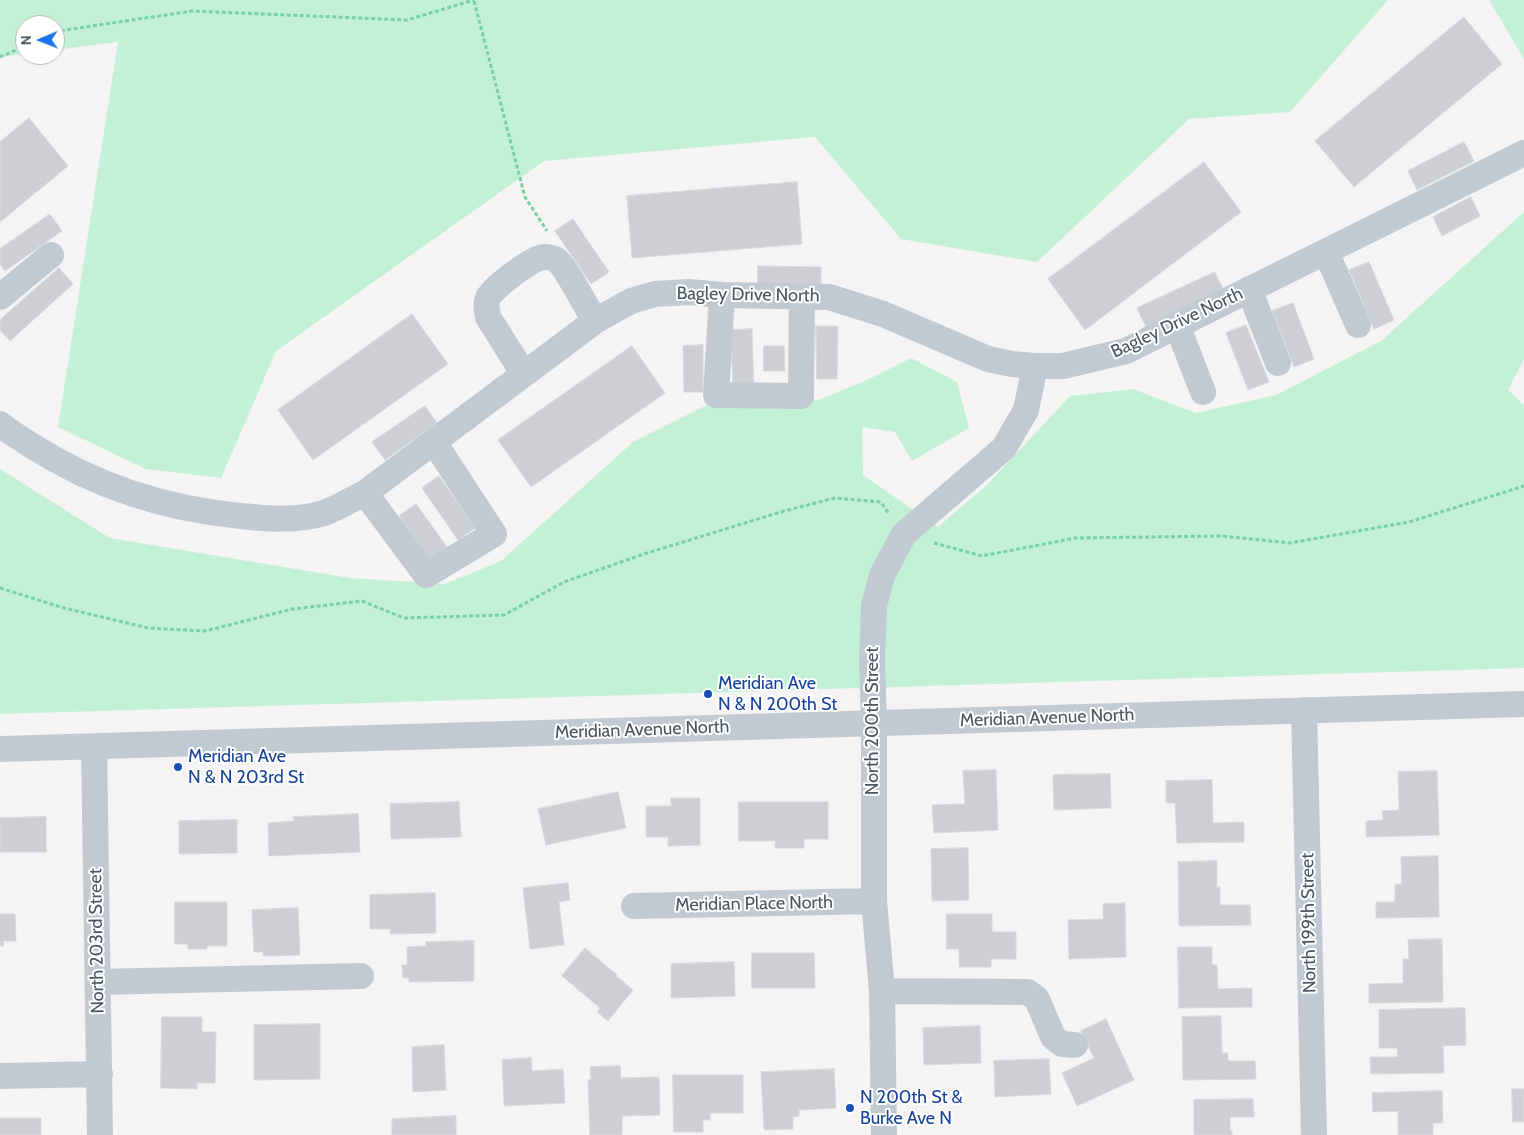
<!DOCTYPE html>
<html>
<head>
<meta charset="utf-8">
<style>
	body { margin:0 }
	#map { position:relative; width:1524px; height:1135px; overflow:hidden; background:#f5f3f3; font-family:Cabin,sans-serif }
	canvas { display:block }
	.north { position:absolute; left:15px; top:15px; width:50px; height:50px; box-sizing:border-box; background:#fff; border:1px solid #b7bbc0; border-radius:50%; rotate:269deg; font-size:14px; font-weight:700; line-height:20px; text-align:center; color:#4a5661 }
	.north::after { content:''; display:block; margin:auto; width:18px; height:22px; background:#1a73e8; clip-path:polygon(50% 0,100% 100%,50% 72%,0 100%) }
</style>
</head>
<body>
<div id="map">
<canvas width="1524" height="1135"></canvas>
<div class="north">N</div>
</div>
<script>
const ctx = document.querySelector('canvas').getContext('2d');
ctx.lineJoin = 'round';
function fill(path, color) {
  ctx.fillStyle = color;
  ctx.fill(path, 'evenodd');
}
function trace(path, color, width, dash) {
  ctx.strokeStyle = color;
  ctx.lineWidth = width;
  ctx.lineCap = dash ? 'butt' : 'round';
  ctx.setLineDash(dash || []);
  ctx.stroke(path);
}
function drawText(font, color, halo, rows, align = 'center') {
  ctx.font = font + ' Cabin,sans-serif';
  ctx.lineWidth = 4;
  ctx.setLineDash([]);
  ctx.textBaseline = 'middle';
  ctx.strokeStyle = halo;
  ctx.fillStyle = color;
  for (const [text, x, y, turn = 0] of rows) {
    ctx.save();
    ctx.translate(x, y);
    ctx.rotate((+turn || 0) * Math.PI / 180);
    ctx.textAlign = isNaN(turn) ? turn : align;
    if (halo) ctx.strokeText(text, 0, 0);
    ctx.fillText(text, 0, 0);
    ctx.restore();
  }
}
fill(new Path2D(`
	M0,0H1388L1290,112L1189,119L1037,262L901,239L815,137L544,161L276,351L221,478L146,469L58,427L118,42L55,50V25H25V54L0,57Z
	M1489,0H1524V59Z
	M1524,212V359L1508,390L1524,405V668L0,714V469L110,538L350,578L445,584L501,561L633,442L719,399L819,400L867,380L911,358L957,382L969,428L912,461L895,432L862,427L863,475L938,527L986,486L1070,396L1133,389L1196,413L1276,395L1381,341Z`), '#c3f1d5');
const building = new Path2D(`
	M1464,17L1502,64L1354,187L1315,141Z
	M29,118L68,166L0,222V142Z
	M1464,142L1474,161L1417,190L1408,171Z
	M1204,162L1241,212L1085,330L1048,279Z
	M797,182L802,244L632,258L627,196Z
	M1471,197L1480,216L1442,236L1433,217Z
	M50,214L62,231L5,271L0,264V249Z
	M573,219L609,272L591,284L555,231Z
	M1369,262L1394,320L1374,329L1349,270Z
	M758,266L821,267V288L758,287Z
	M59,268L73,284L10,341L0,330V320Z
	M1215,272L1224,291L1146,327L1137,308Z
	M1293,303L1314,359L1294,367L1272,311Z
	M412,314L448,364L313,460L278,410Z
	M1246,325L1269,382L1248,390L1226,333Z
	M816,326H838L837,379H817Z
	M752,329L754,392L733,393L731,330Z
	M703,345V392H684L683,346Z
	M632,346L665,393L531,487L498,440Z
	M764,346H784L785,371H764Z
	M425,406L437,423L385,460L372,442Z
	M439,476L475,528L458,540L422,488Z
	M416,504L447,547L429,559L399,516Z
	M996,770L998,830L934,833L932,805L965,804L963,771Z
	M1437,771L1439,835L1366,837V821L1383,820L1382,811L1399,810L1398,772Z
	M1110,774L1111,808L1054,810L1053,775Z
	M1212,780L1213,823L1244,822V842L1177,843L1175,803H1166V781Z
	M618,792L626,828L546,845L538,809Z
	M671,798H700V845L668,846V837H646V806H671Z
	M459,802L461,837L391,839L390,804Z
	M739,802H828V839H804V848H775V841H739Z
	M358,814L360,852L269,856L268,823L294,821L293,817Z
	M46,817V852H0V818Z
	M237,820V853L179,854V821Z
	M968,848L969,900L932,901L931,849Z
	M1438,856L1439,917L1376,918V902H1395V884H1402L1401,857Z
	M1217,861V887H1220V905H1250L1251,925L1179,926L1178,862Z
	M568,883L570,900L559,902L564,945L530,949L523,888Z
	M435,893L436,933L390,934V929H370V895Z
	M175,902H227V946H207V949H188V944H175Z
	M1125,903L1126,957L1069,959L1068,920L1103,919V904Z
	M298,908L300,955L263,956V952H254L252,910Z
	M0,914H15L16,941H3L4,946H0Z
	M947,914H992V932H1016V959H991V967H959V949H947Z
	M1442,939L1443,1002L1369,1003V984L1403,983V959H1409L1408,940Z
	M474,941V981L409,982V978H403L402,965H407V947L426,946V942Z
	M1178,947H1212V965H1217L1218,989L1252,988V1007L1179,1008Z
	M585,948L617,975L616,976L633,990L608,1021L597,1012L600,1008L562,976Z
	M752,953H814L815,988H752Z
	M734,962L735,996L671,998V964Z
	M1465,1008L1466,1045L1443,1046L1444,1073L1371,1074L1370,1057H1398L1397,1048H1379V1010Z
	M1221,1016L1222,1053H1228V1061H1255L1256,1079L1183,1080L1182,1017Z
	M162,1017H202V1032H216L215,1083H197V1089L161,1088Z
	M1106,1019L1134,1080L1077,1106L1062,1073L1094,1058L1081,1031Z
	M320,1024V1079L254,1080V1025Z
	M980,1026L981,1063L924,1065L923,1028Z
	M444,1045L446,1090L413,1092L412,1047Z
	M531,1058L532,1071L563,1069L565,1103L504,1106L502,1060Z
	M1049,1059L1051,1094L995,1097L994,1061Z
	M620,1066L621,1078L659,1077L660,1115L622,1116V1135H590L588,1080L591,1079L590,1067Z
	M834,1069L836,1108L799,1110V1116L793,1117V1129L764,1130L761,1072Z
	M673,1075H743V1113H710V1120H703V1132H674Z
	M1512,1089H1524V1122H1513Z
	M1442,1091L1443,1123H1433V1135H1398V1111L1373,1112L1372,1093Z
	M1253,1099L1254,1117H1230V1131H1232V1135H1194V1100Z
	M456,1116V1135H392V1119Z
	M0,1118H41V1135H0Z`);
fill(building, '#cdcfd5');
trace(building, '#d7d9de', 1);
trace(new Path2D(`
	M474,1L525,197L547,231
	M55,34L65,30L192,11L407,20L474,0
	M0,57L25,46
	M934,543L982,556L1075,538L1222,536L1290,543L1409,522L1524,486
	M0,588L64,608L148,628L205,631L292,609L362,601L404,618L504,615L564,582L644,554L784,511L835,498L881,502L889,514`), '#7ad0a6', 3, [4, 2.5]);
trace(new Path2D(`
	M1326,252L1358,325
	M1249,289L1278,363
	M722,295L716,395L801,396L802,296
	M0,297L51,255
	M1177,325L1203,392
	M523,373L488,317C487,311 485,304 488,298C492,288 529,261 540,258C545,256 550,257 555,259C565,264 587,309 595,321
	M0,424C11,433 23,440 34,447C97,487 168,509 241,516C268,519 298,521 324,513C338,508 352,499 365,493L595,321L631,301L655,294L689,292L722,295L829,297L883,314L988,359L1012,364L1035,366H1063L1126,351L1524,153
	M365,493L426,575L494,534L434,442
	M1304,710L1314,1135
	M94,747L100,1135
	M0,749L1524,704
	M634,906L874,901
	M98,982L361,976
	M882,991L1028,992L1037,999L1053,1037L1062,1044L1075,1045
	M0,1076L100,1074
	M884,1135L882,991L874,901V723L872,661L874,606L882,575L904,534L1004,448L1026,410L1035,366`), '#c1cad2', 26);
for (const [x, y, r, color] of [
	[708,694,5,"#1a4fb4"],
	[178,767,5,"#1a4fb4"],
	[850,1108,5,"#1a4fb4"]
]) {
  const dot = new Path2D();
  dot.arc(x, y, r, 0, 2 * Math.PI);
  ctx.fillStyle = color;
  ctx.fill(dot);
  trace(dot, '#fff', 2);
}
drawText('18px', '#4a5661', '#fff', [
	["Bagley Drive North",748,295,1],
	["Bagley Drive North",1177,323,-25],
	["Meridian Avenue North",1047,718,-2],
	["North 200th Street",873,721,-90],
	["Meridian Avenue North",642,730,-2],
	["Meridian Place North",754,904,-1],
	["North 199th Street",1309,923,-91],
	["North 203rd Street",97,941,-91]
]);
drawText('18px', '#164399', '#fff', [
	["Meridian Ave",718,684],
	["N & N 200th St",718,705],
	["Meridian Ave",188,757],
	["N & N 203rd St",188,778],
	["N 200th St &",860,1098],
	["Burke Ave N",860,1119]
], 'left');
</script>
</body>
</html>
